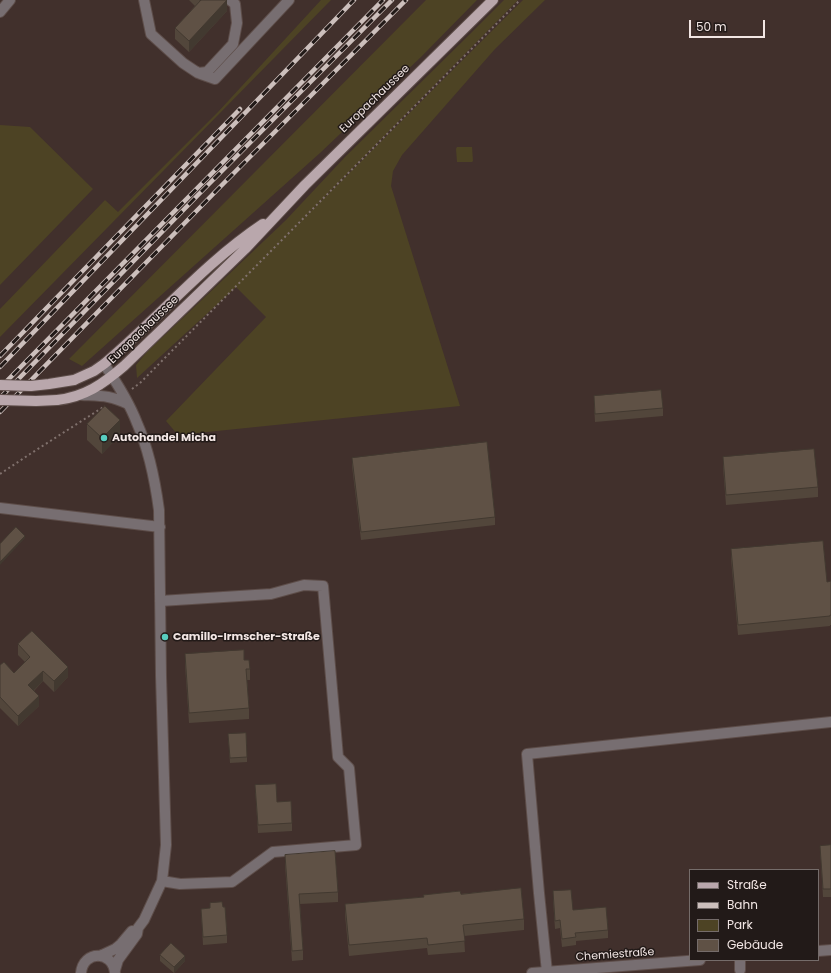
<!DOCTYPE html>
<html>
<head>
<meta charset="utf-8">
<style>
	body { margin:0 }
	#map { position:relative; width:831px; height:973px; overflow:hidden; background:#41302c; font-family:Poppins,sans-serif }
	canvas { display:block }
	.legend { position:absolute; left:689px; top:869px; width:130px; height:92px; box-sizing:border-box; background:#221a18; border:1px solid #756c6a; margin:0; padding:5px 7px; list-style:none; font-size:12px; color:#f2e6e4 }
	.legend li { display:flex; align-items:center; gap:8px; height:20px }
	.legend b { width:20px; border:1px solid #756c6a }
	.scale { position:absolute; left:689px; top:20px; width:76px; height:18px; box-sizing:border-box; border:2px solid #f2e6e4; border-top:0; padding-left:5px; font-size:12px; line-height:14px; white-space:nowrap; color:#f2e6e4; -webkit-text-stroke:3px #221a18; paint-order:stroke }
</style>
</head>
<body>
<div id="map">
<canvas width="831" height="973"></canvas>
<ul class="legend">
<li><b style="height:5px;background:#b9a7ac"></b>Straße</li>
<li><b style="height:5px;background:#ccbfbc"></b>Bahn</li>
<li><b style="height:11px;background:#4d4324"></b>Park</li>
<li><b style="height:11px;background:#5f5145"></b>Gebäude</li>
</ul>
<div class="scale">50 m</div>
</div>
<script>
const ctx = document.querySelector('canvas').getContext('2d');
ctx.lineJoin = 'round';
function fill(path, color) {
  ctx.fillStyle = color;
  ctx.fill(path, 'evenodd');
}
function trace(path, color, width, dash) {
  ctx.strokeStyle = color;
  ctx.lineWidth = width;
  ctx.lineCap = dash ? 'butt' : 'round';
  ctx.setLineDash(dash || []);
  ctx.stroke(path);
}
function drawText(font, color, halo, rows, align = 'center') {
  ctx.font = font + ' Poppins,sans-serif';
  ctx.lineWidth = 3;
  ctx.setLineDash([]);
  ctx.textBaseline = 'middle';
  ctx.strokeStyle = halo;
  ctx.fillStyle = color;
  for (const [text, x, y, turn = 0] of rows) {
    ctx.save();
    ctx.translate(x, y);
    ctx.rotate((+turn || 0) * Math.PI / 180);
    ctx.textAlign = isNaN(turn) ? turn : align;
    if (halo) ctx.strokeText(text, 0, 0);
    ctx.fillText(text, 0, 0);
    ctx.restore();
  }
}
fill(new Path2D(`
	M321,0H331L0,337V309L105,200L118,212L218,112Z
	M426,0H477L421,57L320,153L82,366L69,359Z
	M504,0H518L282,240L523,0H545L495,49L402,155L393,171L391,186L460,406L178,435L166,421L266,317L236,287L137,378L136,365L147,352L286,220L345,157L471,33Z
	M0,125L30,127L93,189L0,285Z
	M457,147H472L473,161L472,162H457L456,149Z`), '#4d4324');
const minor = new Path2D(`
	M144,0L151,34L183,63L198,73L215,79L289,0
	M0,12L10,0
	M198,73L207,72L233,44L237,23L235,4L230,0
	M104,364C117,383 129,402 137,423C149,450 155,480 159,510L161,676L166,845L162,881L144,920L138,928L137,934L118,960L115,970
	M81,395C101,396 110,395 128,404
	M0,508L160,527
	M160,601L271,594L304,585L323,586L338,757L349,768L356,845L273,852L232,882L180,884L162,881
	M818,951L831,950
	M100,956L115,949L121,944L132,931
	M740,960V970
	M547,972L539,893L527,754L831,722
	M81,973C83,950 113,950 115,973
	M532,973L700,960`);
const major = new Path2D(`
	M74,380L94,371L104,364C158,319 203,264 263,224
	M57,400C85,397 103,384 124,366L245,249L305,185L493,0`);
trace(minor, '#5d4d49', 12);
trace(major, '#5d4d49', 12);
trace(new Path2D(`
	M132,389L140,383L520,0
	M0,474L30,454L105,406`), '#80716d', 2, [2, 3]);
trace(minor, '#776e71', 10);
trace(major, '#b9a7ac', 10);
const rail = new Path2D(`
	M0,356L240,109
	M0,367L354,0
	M0,388L383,0
	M0,398L199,194L392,0
	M0,412L217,190L406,0`);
trace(rail, '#ccbfbc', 4.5);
trace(rail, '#221a18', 3, [9]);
const majorBridge = new Path2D(`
	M0,385L31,386L49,384L74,380
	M0,400L36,401L57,400`);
trace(majorBridge, '#5d4d49', 12, []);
trace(majorBridge, '#b9a7ac', 10);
fill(new Path2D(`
	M189,0H227V11L189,52L175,39V28L195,6Z
	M594,396L663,408V416L595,422L594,404Z
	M87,424L120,435L102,454L87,440Z
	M723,457L818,487V497L726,505L723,467Z
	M352,458L495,517V525L361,540L352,466Z
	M731,549L827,582L831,581V625H830V626L738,635L731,559Z
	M18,644L68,677L54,692L43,681L34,691L39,706L18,726L0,708V665L14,673L25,662L18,655Z
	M185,654L244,660L250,669V680H247L249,708V719L189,723L185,665Z
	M228,734L247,757V762L230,763Z
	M255,785L277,802L292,823V831L258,833Z
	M831,845V897H823L820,846Z
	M285,855L338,892V902L300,904L303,950V960L292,961L285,865Z
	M553,891L573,910L608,930V938L576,941V945L562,947L560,928L555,929L553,899Z
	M461,894L524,919V930L464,936L465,952L428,955L427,948L349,956L345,915V904Z
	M210,903L223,907L227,935V943L203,945L201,909L210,908Z
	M160,955L185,961L174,973L160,961Z`), '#52463b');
fill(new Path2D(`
	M227,0V11L189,52V41Z
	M120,420V435L102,454V438Z
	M25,536V538L0,565V562Z
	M68,667V677L54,692V681Z
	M43,671V681L28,696V685Z
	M39,696V706L18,726V716Z
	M185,956V961L174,973V967Z`), '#423930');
const building = new Path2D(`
	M200,0H227L189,41L175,28L201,0Z
	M661,390L663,408L595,414L594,396Z
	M105,406L120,420L102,438L87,424Z
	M487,442L495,517L361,532L352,458Z
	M814,449L818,487L726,495L723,457Z
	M16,527L25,536L0,562V544Z
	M823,541L827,582L831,581V615H830V616L738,625L731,549Z
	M32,631L68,667L54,681L43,671L28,685L39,696L18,716L0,697V665L4,662L14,673L30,657L18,644Z
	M244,650V660H249L250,669H246L249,708L189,713L185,654Z
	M246,733L247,757L230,758L228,734Z
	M276,784L277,802L291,801L292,823L258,825L255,785Z
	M831,845V889H823L820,846Z
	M335,851L338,892L299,894L303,950L292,951L285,855Z
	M521,888L524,919L463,925L465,941L428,945L427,938L349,945L345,904L424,897L423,895L460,891L461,894Z
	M571,890L573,910L606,907L608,930L575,933L576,937L562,939L560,920L555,921L553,891Z
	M222,902L223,907H225L227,935L203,937L201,909L210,908V903Z
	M171,943L185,956L174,967L160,955Z`);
fill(building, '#5f5145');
trace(building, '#423930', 1);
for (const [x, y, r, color] of [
	[104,438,4,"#58cec0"],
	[165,637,4,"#58cec0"]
]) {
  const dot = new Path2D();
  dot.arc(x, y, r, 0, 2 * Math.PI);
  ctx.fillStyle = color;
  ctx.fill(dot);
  trace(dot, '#221a18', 1.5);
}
drawText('11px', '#f2e6e4', '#221a18', [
	["Europachaussee",375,99,-44],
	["Europachaussee",144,330,-44],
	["Chemiestraße",615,955,-4]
]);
drawText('bold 11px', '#f2e6e4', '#221a18', [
	["Autohandel Micha",112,438],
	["Camillo-Irmscher-Straße",173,637]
], 'left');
</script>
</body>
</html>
